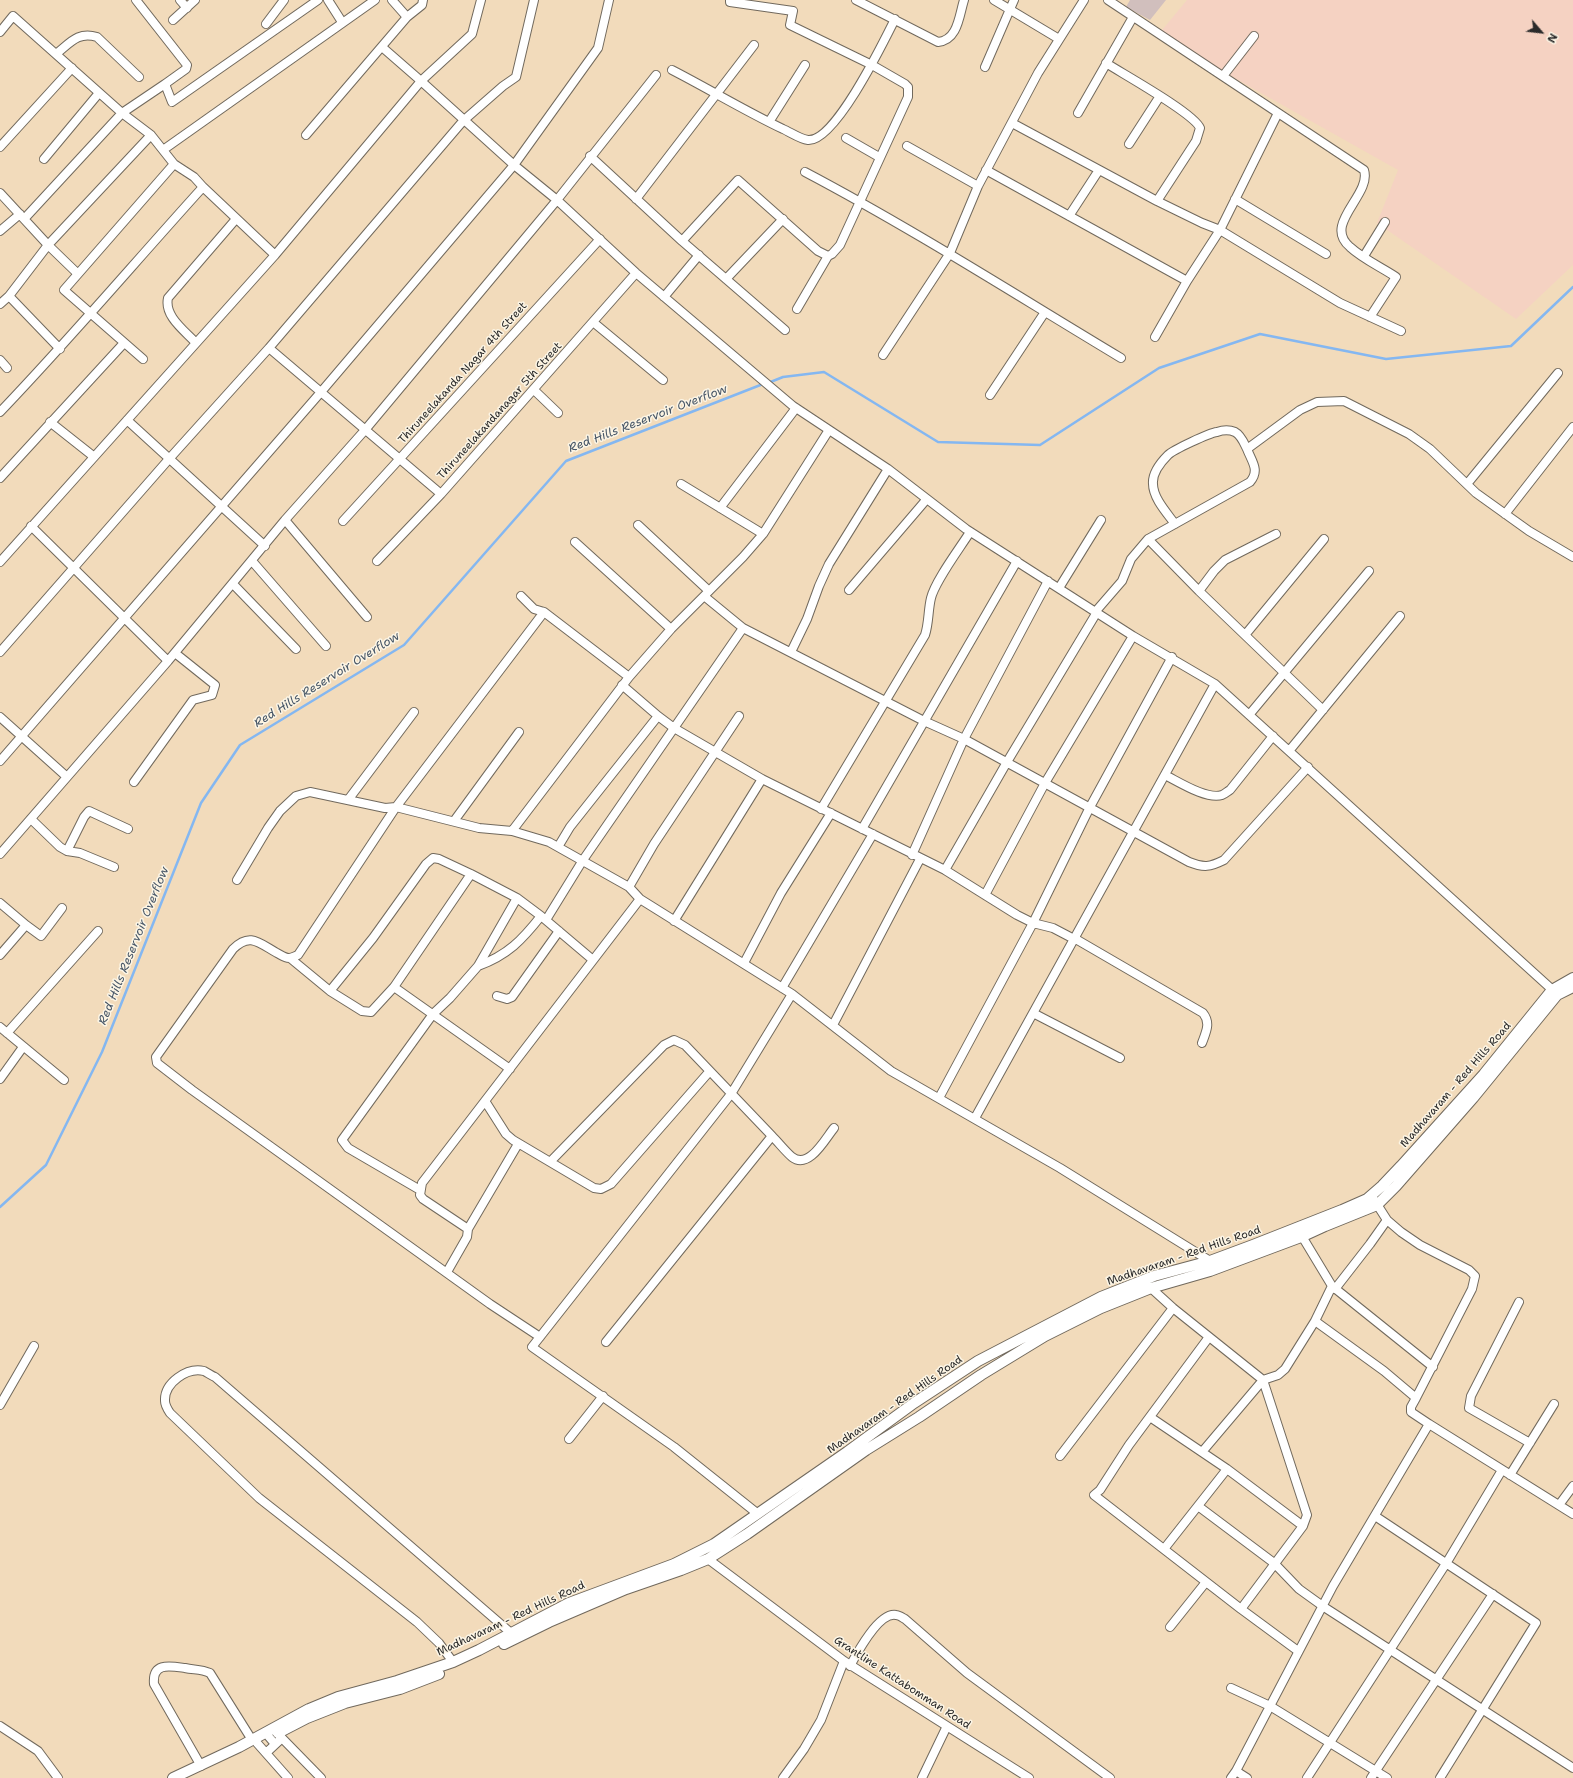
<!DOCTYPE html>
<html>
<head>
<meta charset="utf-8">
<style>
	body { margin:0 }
	#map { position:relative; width:1573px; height:1778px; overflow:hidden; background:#f2dbbb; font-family:"Shantell Sans",sans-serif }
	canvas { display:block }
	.north { position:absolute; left:1521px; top:12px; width:40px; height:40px; -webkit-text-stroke:3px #fcf5e5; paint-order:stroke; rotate:118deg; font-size:11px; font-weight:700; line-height:16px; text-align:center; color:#2b2b2b }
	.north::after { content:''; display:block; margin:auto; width:14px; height:18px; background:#2b2b2b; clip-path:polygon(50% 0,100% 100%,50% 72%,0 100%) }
</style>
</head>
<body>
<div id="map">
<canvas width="1573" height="1778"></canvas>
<div class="north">N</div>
</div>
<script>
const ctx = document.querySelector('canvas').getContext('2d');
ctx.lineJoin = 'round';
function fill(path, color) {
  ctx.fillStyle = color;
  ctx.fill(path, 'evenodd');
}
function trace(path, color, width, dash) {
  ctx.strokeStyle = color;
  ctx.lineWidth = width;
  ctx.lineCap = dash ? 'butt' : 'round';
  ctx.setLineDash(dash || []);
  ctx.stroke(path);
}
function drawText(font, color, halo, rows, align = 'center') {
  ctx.font = font + ' "Shantell Sans",sans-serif';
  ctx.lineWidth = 3;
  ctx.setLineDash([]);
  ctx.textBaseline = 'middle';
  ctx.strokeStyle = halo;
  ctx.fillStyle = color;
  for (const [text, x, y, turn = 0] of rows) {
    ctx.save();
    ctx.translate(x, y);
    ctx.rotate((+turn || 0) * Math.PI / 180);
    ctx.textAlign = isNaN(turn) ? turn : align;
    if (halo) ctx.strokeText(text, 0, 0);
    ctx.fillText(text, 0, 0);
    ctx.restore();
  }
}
fill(new Path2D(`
	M1187,0H1573V265L1516,319L1377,223L1398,170L1158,35Z`), '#f5d2c2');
fill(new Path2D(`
	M1130,0H1166L1150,20L1126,7Z`), '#d1bfbd');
trace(new Path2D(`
	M768,383L783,377L824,372L938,442L1040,445L1159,368L1260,334L1386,359L1511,346L1573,287
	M0,1207L46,1165L102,1052L201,803L240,745L404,645L566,461L763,384`), '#84b7f1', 2.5);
const minor = new Path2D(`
	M136,0L187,65L186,69L165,84
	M180,0L187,8
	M328,0L342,22
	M392,0L407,17
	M609,0L598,48L514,165L557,200L636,273L793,406L888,469L966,529L1133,636L1215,684L1557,994
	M856,0L938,42C958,40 959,16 964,0
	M994,0L1059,39
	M1108,0L1364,170C1372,195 1322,224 1350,247C1363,259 1381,267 1396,277L1370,317
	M173,20L195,0
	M266,24L284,0
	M0,32L13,16L122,113L151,135L174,164L194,177L203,187L275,255
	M382,47L421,81L472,34L481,0
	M56,54C70,43 78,31 97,37L139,77
	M1106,63C1123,74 1194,113 1200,128L1196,141L1157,201
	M985,67L1014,0
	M672,70C709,89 745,111 783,129C790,132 800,139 808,140C835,142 884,41 895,19
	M1223,76L1254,36
	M1078,113L1133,17
	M769,122L805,65
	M1012,123L1157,201L1202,223L1220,230L1278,113
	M306,135L407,17L422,5L423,0
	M846,138L879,157
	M1129,144L1160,96
	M907,146L978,186
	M0,147L72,68
	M163,150L375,0
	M590,156L682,241L785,330
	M44,159L99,93
	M986,170L1187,281
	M805,172C913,229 1016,295 1121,358
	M0,193L48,245L78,274
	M636,199L754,45
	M1235,199L1326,254
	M1069,216L1099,170
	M25,218L122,113L165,84L172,102L318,0
	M0,231L20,214
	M682,241L738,180L818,251L828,256L832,254L840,245L908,97V87L905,84L872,65L790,25L793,11L730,2V0
	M1364,256L1385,222
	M726,279L783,219
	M9,296L60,349
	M664,297L699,255
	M0,304L9,296L48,245L151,135
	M797,309L828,256
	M593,322L663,380
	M1155,337L1187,281L1220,230L1340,303L1401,331
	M196,343C184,330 164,316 168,298L236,219
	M269,348L441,494
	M883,355L950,253L978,186L1038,73L1084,0
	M143,359L64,290L174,164
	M0,360L7,368
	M534,390L558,413
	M990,395L1045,312
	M0,412C70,339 135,262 203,187
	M127,420L265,546
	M50,422L93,456
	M829,430L763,534L743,557L671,629L629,677L512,831L549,842L629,887L640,899L792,994L891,1071L1060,1168L1210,1261L1211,1265
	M0,478L124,343
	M681,484L763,534
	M1467,484L1558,373
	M720,508L796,408
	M1505,514L1573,427
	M285,520L367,617
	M343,521L600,239
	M1175,524C1167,513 1153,498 1153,484C1152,473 1160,463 1168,455C1173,450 1209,433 1217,432C1223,430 1230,430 1235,432C1241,435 1244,443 1247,449
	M638,525L709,591
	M31,526L168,661
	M1148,539L1199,591L1323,710
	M575,542L671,629
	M252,561L326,646
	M377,561L441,494L636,273
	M0,562L275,255L421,81L514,165L321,392L0,761
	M233,584L296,649
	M1059,588L1101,520
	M849,590L926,500
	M1199,591L1214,571L1225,560L1276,534
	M521,596L534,609L544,612L629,677
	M704,596L743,628L924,721L964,739L1189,862C1204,868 1210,867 1224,860L1308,767
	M1096,611L1122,581L1131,559L1148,539L1250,482C1260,470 1252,462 1247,449L1300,410L1317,402L1344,401L1409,434L1430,449L1476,493L1529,531L1573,557
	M1245,635L1324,539
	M0,652L169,459L269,348L463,121L503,86L516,77L534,0
	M791,652L807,619L819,586L829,564L888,469
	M622,685L658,716L674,728L762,779L945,870L1017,915L1033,923L1053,928L1074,939
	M1249,715L1369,571
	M0,717L67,777
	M1289,751L1400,616
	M1165,775C1179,782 1207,800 1222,795C1225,794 1228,791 1230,790L1273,736
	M134,782L193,700L212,695L215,685L175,653
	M348,800L414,712
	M821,809L925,635C929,623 928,610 931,598C935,581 960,548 970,532
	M31,819L60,847L67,851L80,853L114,867
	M454,821L519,732
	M862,829L1017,561
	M558,847L570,827L658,716
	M67,851L84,817L89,811L128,829
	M0,854L168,661L285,520L365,430L557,200L656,75
	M912,855L964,739L1048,581
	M945,870L1007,762L1097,612
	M237,880L268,828L280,811L296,796L310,792L385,808L396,807L479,828L512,831
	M629,887L654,844L739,716
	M985,895L1045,783L1133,636
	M0,903L26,925L0,955
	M546,920L583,860L743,628
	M674,921L762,779
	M26,925L41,936L62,908
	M1074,938L1203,1013C1211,1023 1206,1032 1202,1043
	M290,958L330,991L373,938L426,864L433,858L439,859L471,874L517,898L541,916L593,960
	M744,963L781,893L831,813
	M478,966C508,955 522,940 541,916
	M394,987L510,1069
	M782,988L873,834
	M330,991L362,1011L371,1012L394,987L471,874
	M497,996L507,999L512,997L559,931
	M1033,1013L1120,1058
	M833,1025L920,859
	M0,1027L64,1080
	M7,1033L98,931
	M0,1079L23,1047
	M939,1098L1033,923L1090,807L1172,657
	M485,1101L506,1134L513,1140L594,1188L601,1189L611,1184L709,1072
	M975,1118L1215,684
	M772,1136C779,1143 785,1151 792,1157C809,1170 825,1139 834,1128
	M550,1162L664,1045L674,1040L685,1045L772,1136L606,1342
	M420,1190L348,1148L342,1140L433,1014L450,998L478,966L517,898
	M1371,1195L1387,1220L1401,1232L1420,1245L1469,1270L1475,1276L1472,1289L1416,1398
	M468,1229L518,1144
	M447,1272L467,1237L468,1229L423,1199L420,1195L422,1183L640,899
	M1332,1286L1433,1367
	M1151,1288L1173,1308L1263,1380L1307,1515L1303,1526L1241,1609L1298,1651
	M1335,1289L1370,1244L1387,1220
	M1519,1302L1471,1396L1469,1408L1530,1443
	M540,1337L490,1304L192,1090L157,1063L156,1057L233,949C250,932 259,943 277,953C281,955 285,958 289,958C292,958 295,956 298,955L396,807L544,612
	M1209,1337L1129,1445L1100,1490L1094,1495L1241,1609
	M0,1405L34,1346
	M1150,1417L1227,1469L1303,1526
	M1429,1424L1573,1514
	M569,1439L603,1396
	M1202,1452L1263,1380L1278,1375L1285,1369L1315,1321
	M1060,1456L1173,1308
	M1510,1475L1554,1404
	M1559,1505L1573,1486
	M1198,1506L1274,1563L1299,1589L1324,1607L1573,1768
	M758,1514L674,1447L532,1347L731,1094L792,994
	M1375,1516L1536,1623L1440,1778
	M1164,1549L1227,1469
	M708,1559L844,1661L1029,1778
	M1170,1627L1206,1582
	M453,1662L439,1643L417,1622L259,1498L170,1413C168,1410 165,1405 165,1401C164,1383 187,1367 204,1371C208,1373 212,1376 215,1377L511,1633
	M850,1666C857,1653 879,1612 896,1615C899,1615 903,1618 905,1619L967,1673L1110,1778
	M1231,1688L1270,1706L1387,1778
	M0,1726L38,1751L58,1778
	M277,1733L321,1778
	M269,1737L275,1744
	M257,1743L288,1778
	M266,1753L282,1738
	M201,1766L154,1684C152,1662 170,1666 185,1668C194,1670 201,1669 210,1673L252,1740
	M1236,1771L1333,1586L1429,1424L1411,1412V1407L1416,1398L1384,1371L1315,1321L1332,1286L1300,1233
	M783,1778L804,1749L821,1720L844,1661
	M922,1778L947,1726
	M1231,1778L1236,1771L1247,1778
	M1307,1778L1447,1562L1502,1470
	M1371,1778L1493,1594`);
const major = new Path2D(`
	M504,1644L549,1622L626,1589L681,1570L708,1559L747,1534L866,1450L919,1417L981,1375L1045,1336L1101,1308L1151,1288L1210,1271L1301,1237L1325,1226L1377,1205L1396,1186L1473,1098L1557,995L1573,987
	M278,1733L307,1718L345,1703L400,1689L439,1674
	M173,1778L239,1747L309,1709L338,1697L397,1681L453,1662L479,1650L569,1603L674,1564L714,1544L847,1452L914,1403L978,1361L1101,1297L1154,1276L1210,1261L1253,1245L1342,1210L1367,1199L1382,1186L1401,1166L1484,1074L1552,990L1573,978`);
trace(minor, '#71695d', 10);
trace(major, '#71695d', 12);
trace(minor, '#fff', 8);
trace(major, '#fff', 10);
drawText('11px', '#2b2b2b', '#fcf5e5', [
	["Thiruneelakanda Nagar 4th Street",463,373,-48],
	["Thiruneelakandanagar 5th Street",500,411,-48],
	["Madhavaram - Red Hills Road",1456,1085,-49],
	["Madhavaram - Red Hills Road",1184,1256,-19],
	["Madhavaram - Red Hills Road",895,1405,-35],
	["Madhavaram - Red Hills Road",511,1619,-25],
	["Grantline Kattabomman Road",902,1683,33]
]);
drawText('italic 12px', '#465566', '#fcf5e5', [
	["Red Hills Reservoir Overflow",648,419,-21],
	["Red Hills Reservoir Overflow",327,680,-32],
	["Red Hills Reservoir Overflow",134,946,-68]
]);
</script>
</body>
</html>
